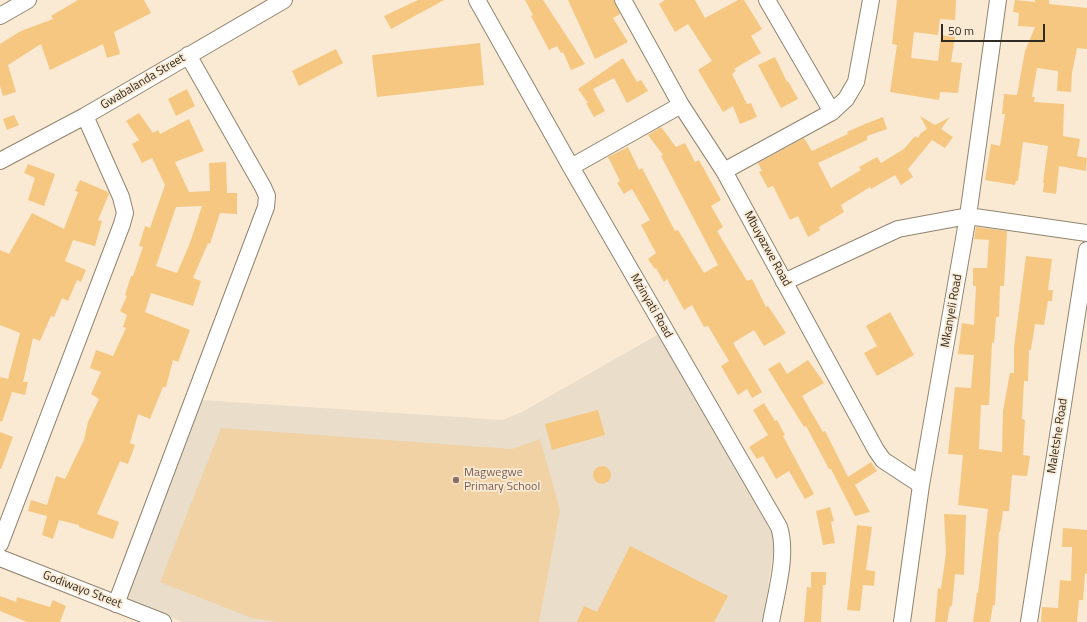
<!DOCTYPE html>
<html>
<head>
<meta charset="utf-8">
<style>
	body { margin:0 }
	#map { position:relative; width:1087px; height:622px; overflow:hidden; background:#faead4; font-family:"Titillium Web",sans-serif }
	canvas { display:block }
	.scale { position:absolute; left:941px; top:24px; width:104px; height:18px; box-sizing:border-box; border:2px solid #312c23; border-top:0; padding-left:5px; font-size:12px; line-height:14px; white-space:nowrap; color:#312c23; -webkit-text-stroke:3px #faead4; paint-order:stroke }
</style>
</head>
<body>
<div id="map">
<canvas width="1087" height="622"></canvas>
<div class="scale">50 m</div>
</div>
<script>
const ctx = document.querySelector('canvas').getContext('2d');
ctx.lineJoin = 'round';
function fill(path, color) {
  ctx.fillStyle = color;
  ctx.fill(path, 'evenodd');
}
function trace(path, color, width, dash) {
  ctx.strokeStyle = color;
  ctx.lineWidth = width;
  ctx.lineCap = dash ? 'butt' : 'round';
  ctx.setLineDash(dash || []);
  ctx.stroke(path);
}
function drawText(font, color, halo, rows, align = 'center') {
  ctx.font = font + ' "Titillium Web",sans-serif';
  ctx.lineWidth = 3.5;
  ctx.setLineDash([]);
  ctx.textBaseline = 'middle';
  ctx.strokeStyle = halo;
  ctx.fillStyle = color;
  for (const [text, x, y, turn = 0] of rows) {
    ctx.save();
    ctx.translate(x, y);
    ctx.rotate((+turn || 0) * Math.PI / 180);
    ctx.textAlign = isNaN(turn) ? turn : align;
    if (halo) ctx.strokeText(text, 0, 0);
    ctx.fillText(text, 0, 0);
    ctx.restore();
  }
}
fill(new Path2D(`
	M659,334L775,539L763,622H183L124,599L201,400L502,420L522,412Z`), '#eaddca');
fill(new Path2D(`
	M221,428L512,449L540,439L560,510L539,622H278L252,618L160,582Z`), '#f0d2a5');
fill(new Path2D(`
	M78,0H144L151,13L114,32L120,54L107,58L103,44L50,70L41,44L8,65L16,92L3,96L0,86V44L21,31L53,19L51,16Z
	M418,0H444L391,29L384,16Z
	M525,0H543L585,64L571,70L563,52L561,53L557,46L549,50L531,16L533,15Z
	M568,0H614L620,14L613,18L628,42L595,59Z
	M665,0H695L705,18L738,0H744L762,29L751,36L761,53L734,69L736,71L732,74L747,104L751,103L757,117L740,124L733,106L723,112L698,70L712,61L688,24L675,32L659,4Z
	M897,0H956L955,20L940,19L938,35L914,32L911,58L938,61L941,35L955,37L951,62L962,63L958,93L940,92L939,100L890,92L897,45L892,44Z
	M1015,0L1035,2V0H1049V4L1087,8V49L1077,48L1072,73L1071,92L1057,91L1058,71L1037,68L1032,97H1035L1034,102L1064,104L1063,136L1080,139L1077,156L1087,158L1086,171L1059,166L1056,194L1043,192L1044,183H1043L1048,146L1023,142L1018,181H1016L1015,185L985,180L991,144L1000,146L1005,114H1002L1004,94L1017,95L1025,51L1035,27L1018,26L1019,13L1013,12Z
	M480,43L484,85L377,97L372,55Z
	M336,49L343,63L299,86L292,71Z
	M775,57L787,82L788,81L798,99L781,108L758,65Z
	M623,58L637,82L641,80L648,91L627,103L614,78L593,89L605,111L594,117L586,103H588L578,89Z
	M187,89L195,106L176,116L168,99Z
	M139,113L153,133L158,130L160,134L189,119L204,151L175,162L189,192L210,191L209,163L226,162L227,193H237V214L220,213L210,244L208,243L193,278L201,281L193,306L151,293L145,312L190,330L178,362L173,360L166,387H163L150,419L138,414L130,443L135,445L128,464L120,461L97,514L119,522L113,539L79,527V525L59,520L53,539L42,535L47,516L28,511L31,500L47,505L56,476L65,479L84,440L88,422L99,399L91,394L101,372L90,368L96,350L113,356L126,328L123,327L127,315L120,311L127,296L125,295L131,276H133L143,247L139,246L145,226L150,228L165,185L152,158L142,163L132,144L139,140L126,121ZM202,206L190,243L177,273L156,266L176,207Z
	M14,115L19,125L7,130L3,119Z
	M920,116L935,125L950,117L941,129L953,137L945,148L932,140L908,169L913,177L901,185L895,175L871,189L870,187L841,205L844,212L819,227L820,230L808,237L798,216L790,220L773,186L768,188L759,172L762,171L758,163L804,138L812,151L848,134L847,132L865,124L883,117L887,129L867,136V140L818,163L831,188L861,170L859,167L877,157L881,163L904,149L915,136L918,138L921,133L927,129Z
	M661,127L676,147L685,143L695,162L699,160L721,200L711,206L723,227L717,231L747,281L752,279L766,307L768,306L786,333L764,346L754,330L733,343L762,392L752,398L747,389L738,395L721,366L729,361L708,326L704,327L692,305L684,310L667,279L664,282L656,268L655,269L648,259L656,253L641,225L650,220L632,189L624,194L617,183L620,181L608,157L628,147L639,170L642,168L675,231L678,230L704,273L718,265L661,156L663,155L648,135Z
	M28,164L55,174L44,206L28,200L35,178L24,173Z
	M80,180L108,192L109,194L98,220L102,221L95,246L73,240L65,261L86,270L81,282L77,280L68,301L62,298L54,317L51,316L40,341L33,338L23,382H28L25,395L12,392L2,422L0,421V377L8,379L20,333L0,325V250L9,254L32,213L64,229L78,192L75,191Z
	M976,227L1007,231L1004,286H1000L999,317H996L994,343L992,342L989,405H981L979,449L1002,452L1003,411L1010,373H1014V347L1026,256L1052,259L1048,290H1053L1052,301H1048L1044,325L1035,324L1031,350H1029L1028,381H1024L1022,419L1025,420L1023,455L1030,456L1027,476L1012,475L1009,511H1003L1000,532H999L995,605H993L990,622H973L977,593H978L988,509L958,505L963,455L948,454L955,387L971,388L974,355L958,354L962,323L974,325L976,286H973V268H987L989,240L974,239Z
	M890,312L914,355L877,376L864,353L877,346L866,326Z
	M808,360L824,383L802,396L823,432L825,431L848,477L871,462L877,471L855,485L870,512L855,516L831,469H829L806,426L804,427L768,369L780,362L787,374Z
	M764,403L775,421L777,420L785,435L783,436L814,494L805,499L789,471L776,479L763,456L757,459L749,447L768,435L753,410Z
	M598,410L605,435L552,450L545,424Z
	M0,432L13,437L1,469H0Z
	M593 475a9 9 0 1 1 18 0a9 9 0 1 1-18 0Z
	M830,507L834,521L831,522L835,543L823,545L816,511Z
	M944,514L966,515L964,575L955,574L952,606H950L947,622H935L938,588L941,589L946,553Z
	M857,525L872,527L866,570L875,571L874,586L863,585L860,611L847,610Z
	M1063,528L1087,530V574H1085L1083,600H1079L1077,622H1041L1042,607L1058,608L1060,580L1071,581L1072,547H1062Z
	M630,546L728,596L714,622H577L584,606L597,612Z
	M811,572H826V585H823L821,622H804L807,587L811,588Z
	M0,596L16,602L17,597L50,607L53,600L66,606L60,622H27L0,611Z`), '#f5c781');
const street = new Path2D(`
	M477,0L571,167L779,527C788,554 776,593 771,622
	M623,0L681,105L724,171L876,450L883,460L921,485
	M767,0L832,112
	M0,16L28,0
	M0,161L85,116L284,0
	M571,167L681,105
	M724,171L832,112L846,99L856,82L871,0
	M784,282L898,229L968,216L1087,233
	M0,544L122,224L125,213L121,197L85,116
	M0,558L163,622
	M116,604L266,207L267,196L263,187L188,55
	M902,622L921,485L968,216L998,0
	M1029,622L1087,250`);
trace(street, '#91846f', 18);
trace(street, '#fff', 16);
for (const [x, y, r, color] of [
	[456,480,4,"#8d6e63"]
]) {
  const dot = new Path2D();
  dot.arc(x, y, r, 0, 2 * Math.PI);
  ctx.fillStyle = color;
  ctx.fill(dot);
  trace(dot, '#faead4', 1.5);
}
drawText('12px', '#312c23', '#faead4', [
	["Gwabalanda Street",143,82,-31],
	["Mbuyazwe Road",767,249,61],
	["Mzinyati Road",651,306,60],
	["Mkanyeli Road",952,311,-80],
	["Maletshe Road",1058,436,-81],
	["Godiwayo Street",82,590,21]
]);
drawText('12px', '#785e54', '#faead4', [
	["Magwegwe",464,473],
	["Primary School",464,487]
], 'left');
</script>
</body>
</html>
